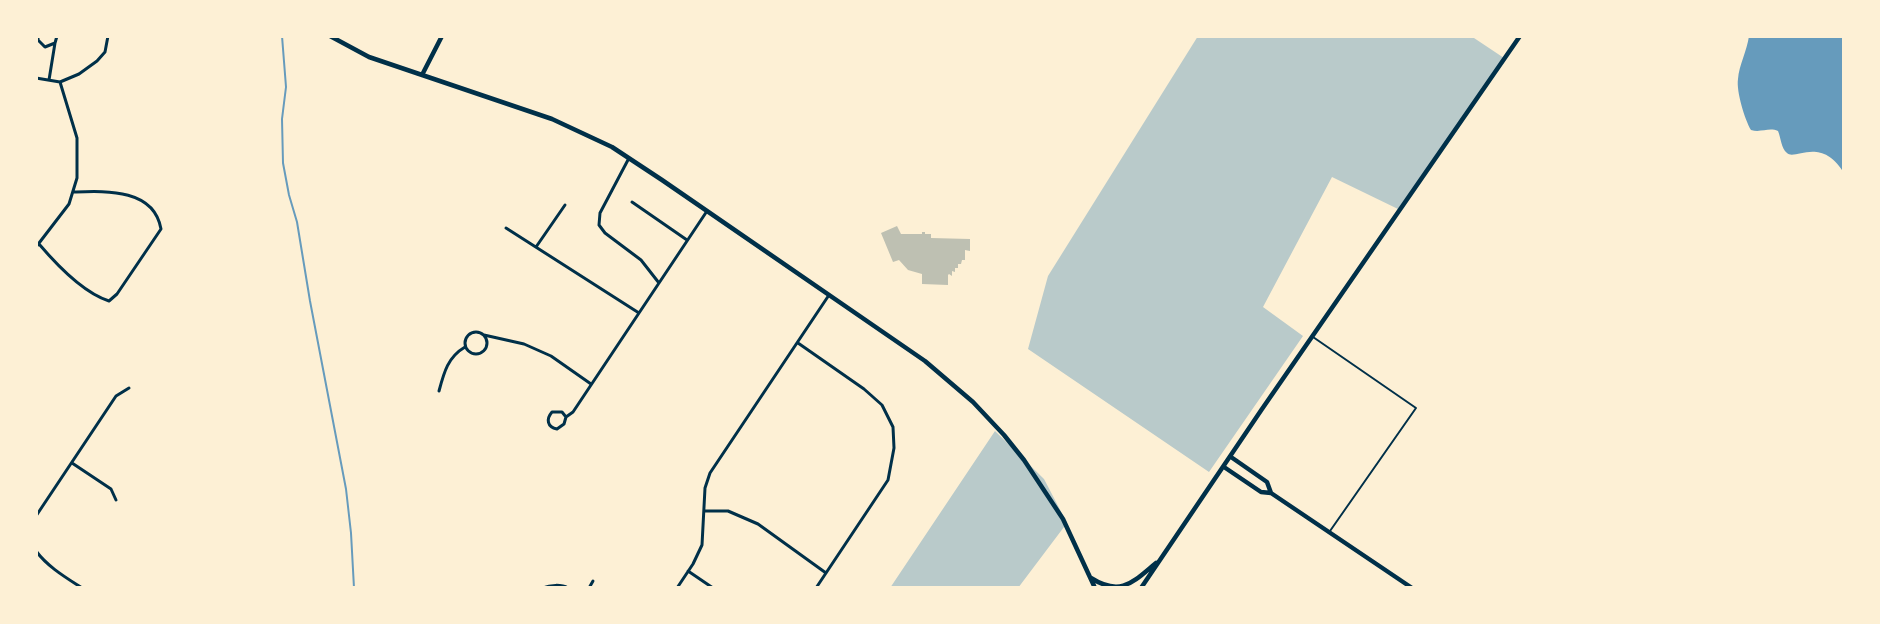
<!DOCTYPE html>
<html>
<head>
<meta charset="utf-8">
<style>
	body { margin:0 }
	#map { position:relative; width:1880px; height:624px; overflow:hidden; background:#fdf0d5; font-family:"Nunito Sans",sans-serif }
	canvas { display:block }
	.frame { position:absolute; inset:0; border:38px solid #fdf0d5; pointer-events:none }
</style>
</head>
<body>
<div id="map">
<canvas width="1880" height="624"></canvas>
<div class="frame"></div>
</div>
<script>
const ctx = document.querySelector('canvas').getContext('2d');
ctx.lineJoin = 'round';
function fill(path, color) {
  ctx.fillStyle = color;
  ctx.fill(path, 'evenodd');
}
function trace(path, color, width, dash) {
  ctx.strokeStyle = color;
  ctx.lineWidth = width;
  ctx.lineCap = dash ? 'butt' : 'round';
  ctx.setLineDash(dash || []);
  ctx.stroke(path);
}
fill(new Path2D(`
	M1198,36H1471L1504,58L1398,209L1332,177L1263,307L1303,336L1209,472L1028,349L1048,276Z
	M995,431L1044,479L1067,523L1018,588H890Z`), '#b9caca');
fill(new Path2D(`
	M1749,36H1844V173C1821,135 1795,161 1787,153C1781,148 1781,138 1778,131C1769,127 1761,133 1751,130C1745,120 1736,91 1738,79C1739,65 1747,51 1749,36Z`), '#669bbc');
trace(new Path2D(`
	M282,36L286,87L282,119L283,163L289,195L297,222L310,301L346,489L351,533L354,588`), '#669bbc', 2);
fill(new Path2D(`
	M897,226L901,234H922V232H925V234H931V238L970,239V251L965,250V260H962L961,264H958V268H955V272L952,271V276L949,274L948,275V285L922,284V274L908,270L899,260L893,262L881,233Z`), '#bec0b2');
trace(new Path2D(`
	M1313,337L1416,408L1330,531`), '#003049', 2);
trace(new Path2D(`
	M38,36V40L45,47L55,43L57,36
	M36,78L60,82L79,74L97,61L105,52L108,36
	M49,80L55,43
	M629,158L600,213L599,225L605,233L641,260L659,283
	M632,202L687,240
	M506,228L639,313
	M39,244C56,264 84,293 109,301L117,294L161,229C154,188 105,191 73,192
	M36,247L69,204L77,178V138L60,82
	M536,247L565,205
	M465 343a11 11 0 1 1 22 0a11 11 0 1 1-22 0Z
	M484,335L524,344L551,356L591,384
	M798,343L864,389L882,405L893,427L894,448L888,480L816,588
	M439,391C444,372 448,357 465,347
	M566,417L564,424L557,429C547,427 546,419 552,412H562L566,417L573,412L707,211
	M72,463L111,489L116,500
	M704,511H728L758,524L826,573
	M36,516L116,396L129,388
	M36,551C48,567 65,577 82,588
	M688,571L713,588
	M543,588C550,585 561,584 568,588
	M589,588L593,581
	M677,588L693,564L702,545L705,488L710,473L829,295`), '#003049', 3);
trace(new Path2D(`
	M330,36L369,57L552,119L612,147L662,180L925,361L973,402L1004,435L1024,460L1063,519L1095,588
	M422,75L442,36
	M1231,457L1267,482L1271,493
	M1224,467L1261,492L1271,493L1412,588
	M1091,578C1121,597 1133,582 1156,563
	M1141,588L1262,409L1520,36`), '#003049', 4.5);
</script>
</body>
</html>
